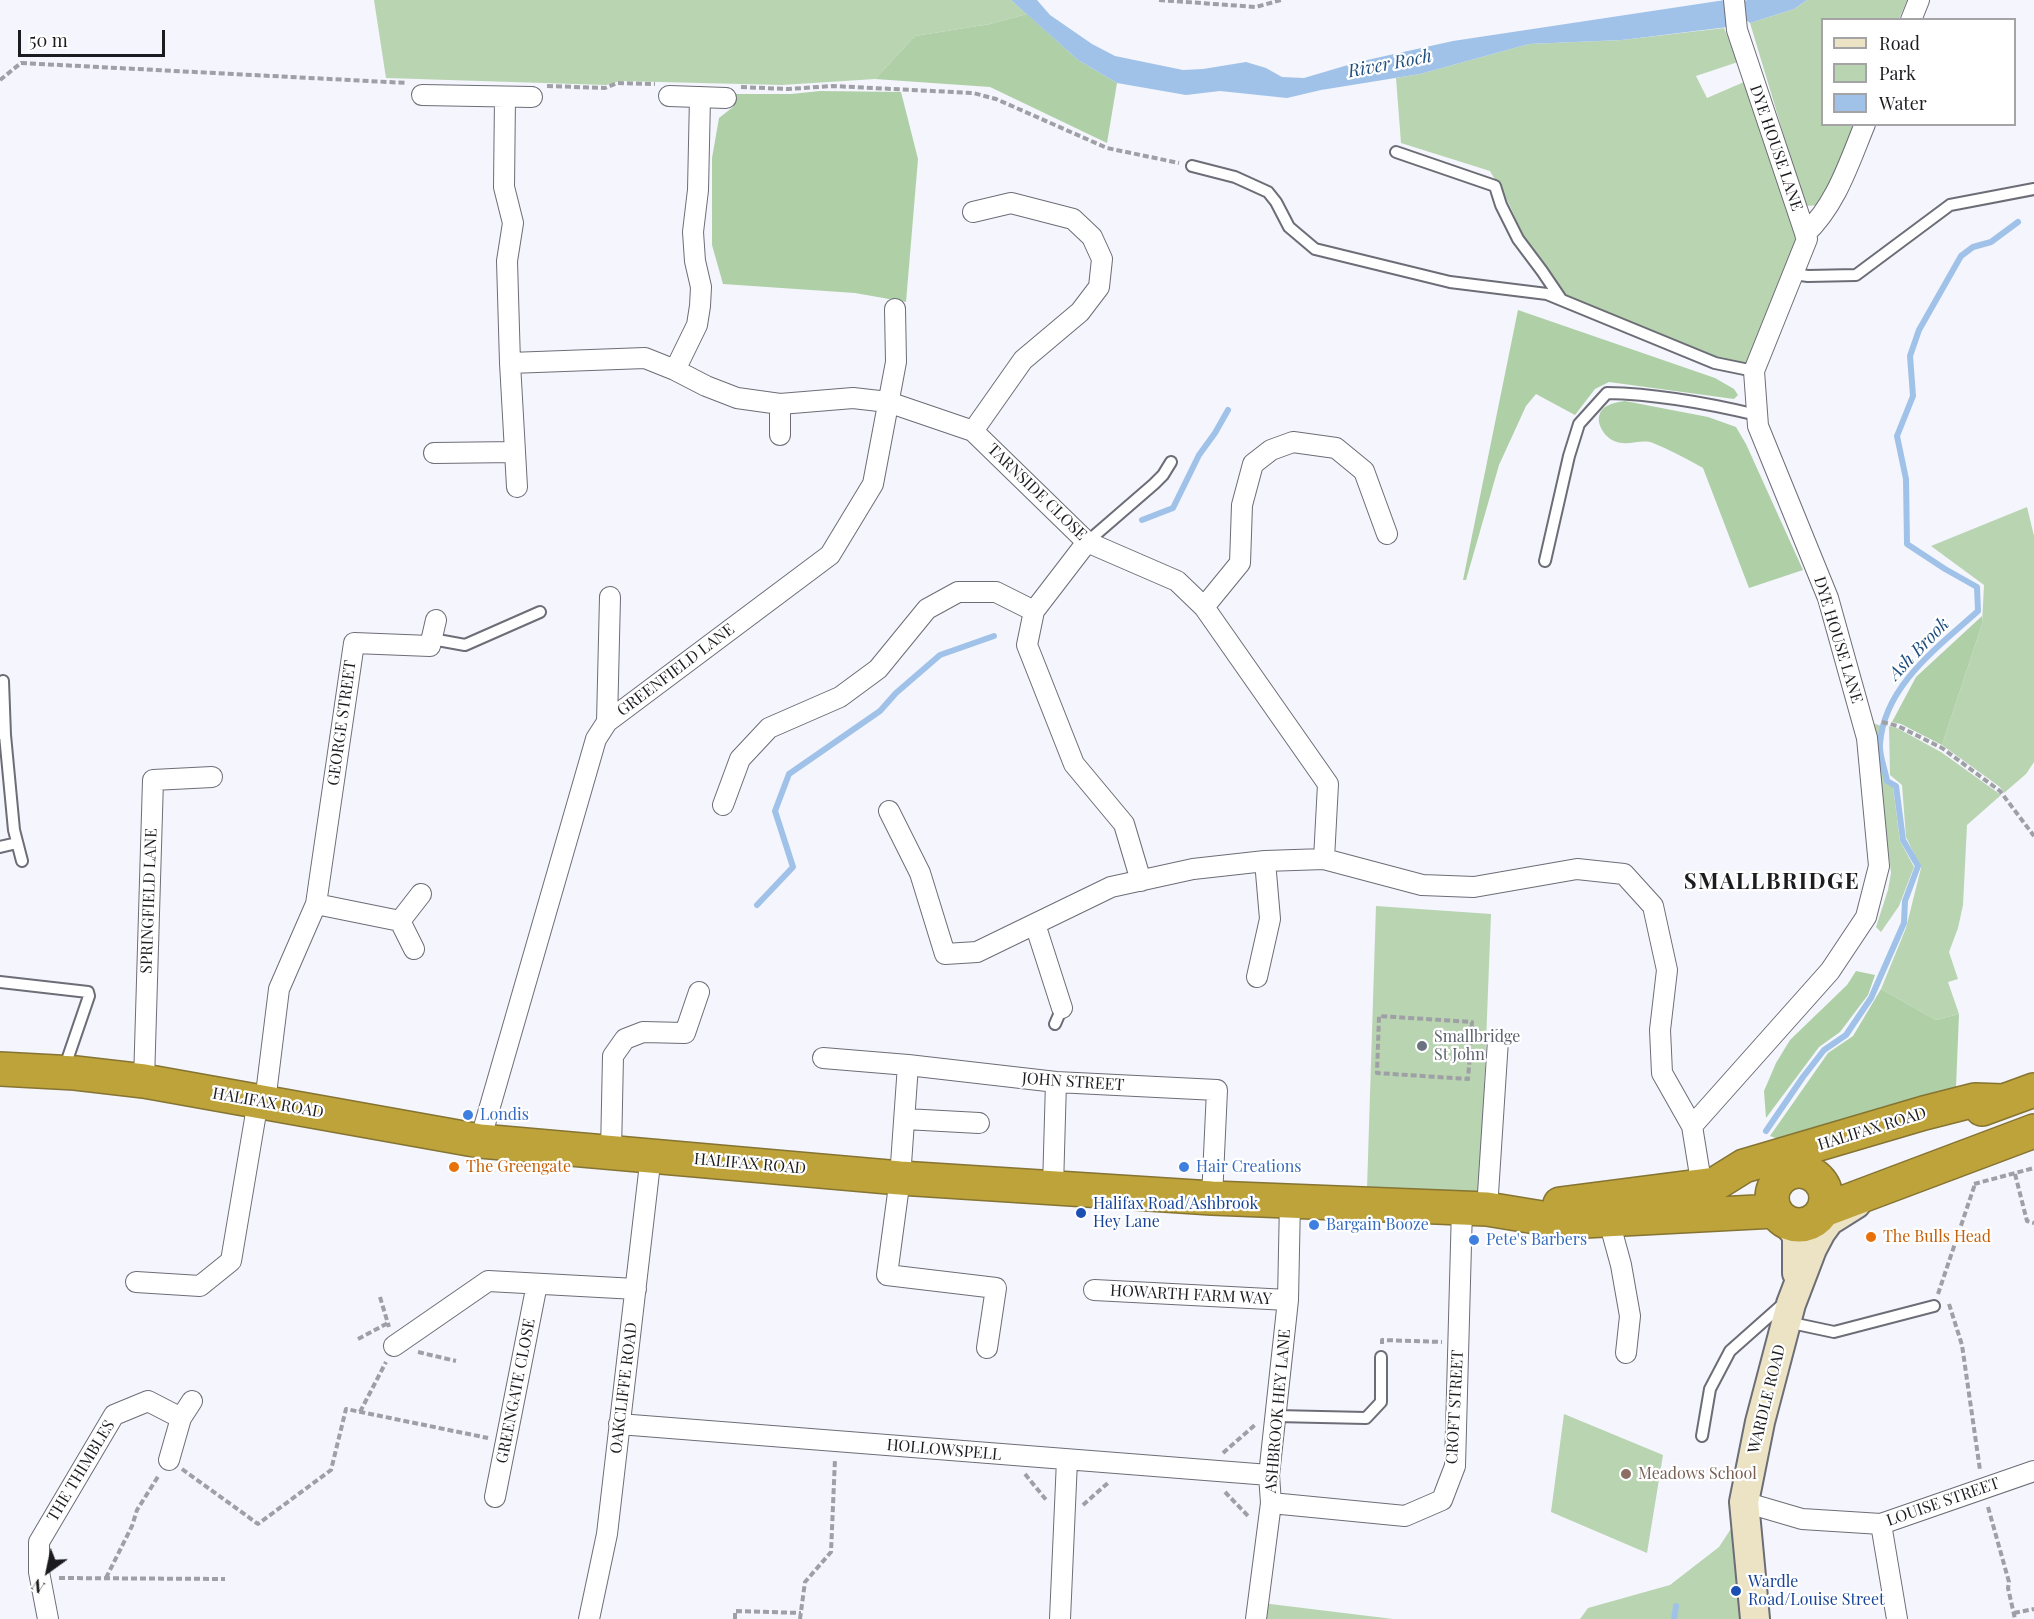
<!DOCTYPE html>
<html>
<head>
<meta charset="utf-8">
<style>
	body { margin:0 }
	#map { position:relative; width:2034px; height:1619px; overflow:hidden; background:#f4f5fd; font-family:"Playfair Display",serif }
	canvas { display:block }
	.legend { position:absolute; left:1821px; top:18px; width:195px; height:108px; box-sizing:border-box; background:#fff; border:2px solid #a4a4a6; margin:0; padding:8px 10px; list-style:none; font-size:18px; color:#1c1c20 }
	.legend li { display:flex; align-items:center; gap:12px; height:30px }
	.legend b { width:30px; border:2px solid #a4a4a6 }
	.north { position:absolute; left:18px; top:1541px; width:60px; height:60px; -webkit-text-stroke:4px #fff; paint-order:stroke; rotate:213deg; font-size:16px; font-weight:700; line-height:24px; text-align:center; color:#1c1c20 }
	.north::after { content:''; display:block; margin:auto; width:21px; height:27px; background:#1c1c20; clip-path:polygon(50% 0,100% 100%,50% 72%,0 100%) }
	.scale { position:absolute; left:18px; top:30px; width:147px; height:27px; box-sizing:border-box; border:3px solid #1c1c20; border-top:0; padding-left:8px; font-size:18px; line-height:21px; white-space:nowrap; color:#1c1c20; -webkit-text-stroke:4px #fff; paint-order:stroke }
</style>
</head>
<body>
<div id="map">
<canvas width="2034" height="1619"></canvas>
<ul class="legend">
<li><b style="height:8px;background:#ece3c4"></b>Road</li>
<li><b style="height:16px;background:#b9d4b1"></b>Park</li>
<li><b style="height:16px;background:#a0c2e8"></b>Water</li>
</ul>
<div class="north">N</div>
<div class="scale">50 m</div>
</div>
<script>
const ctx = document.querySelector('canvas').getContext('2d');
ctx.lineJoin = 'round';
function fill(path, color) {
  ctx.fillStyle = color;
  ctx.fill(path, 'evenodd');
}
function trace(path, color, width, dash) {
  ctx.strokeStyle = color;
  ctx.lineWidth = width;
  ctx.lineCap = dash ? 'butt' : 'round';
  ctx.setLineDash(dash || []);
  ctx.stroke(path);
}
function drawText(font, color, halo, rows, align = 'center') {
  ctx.font = font + ' "Playfair Display",serif';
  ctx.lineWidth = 4.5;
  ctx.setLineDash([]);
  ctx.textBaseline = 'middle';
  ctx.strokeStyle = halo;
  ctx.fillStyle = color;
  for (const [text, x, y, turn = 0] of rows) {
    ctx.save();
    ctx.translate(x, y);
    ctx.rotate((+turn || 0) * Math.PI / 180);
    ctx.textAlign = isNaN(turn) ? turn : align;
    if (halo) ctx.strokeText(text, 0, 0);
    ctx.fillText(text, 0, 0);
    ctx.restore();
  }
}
fill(new Path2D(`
	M374,0H1011L1027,14L990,24L915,36L875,79L782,85L620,81L606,85L386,78Z
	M1807,0H1907L1899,19L1822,20V124L1857,125L1822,205L1805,206L1750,23L1794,9Z
	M1724,28L1738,62L1696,76L1707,98L1744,82L1794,228L1797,245L1750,363L1741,372L1586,313L1563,293L1527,243L1509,204L1490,171L1401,143L1396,78L1420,74L1529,44L1622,40Z
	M2027,507L2034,536V762L2026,774L2004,793L2000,787L1942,745L1982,624L1984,585L1931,546Z
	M1872,723L1882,726L1877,744L1885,782L1893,787L1900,841L1914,867L1899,906L1881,932L1876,927L1888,890L1891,873Z
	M1889,726L1895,727L1941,752L2001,795L1967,825L1963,905L1958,928L1949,952L1958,979L1948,982L1959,1014L1936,1020L1881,989L1906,928L1921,868L1906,837L1902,785L1890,775Z
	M1376,906L1491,914L1480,1197L1367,1189Z
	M1564,1414L1663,1455L1647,1553L1551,1512Z
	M1740,1515L1749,1619H1580L1588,1608L1670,1585L1719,1547Z
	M1262,1603L1393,1619H1260Z`), '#b9d4b1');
fill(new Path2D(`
	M1027,14L1078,60L1117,83L1107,143L990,87L875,79L915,36L990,24Z
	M820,91L901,92L918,159L906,302L855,293L723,284L712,245V158L719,118L733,107V94H791Z
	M1518,310L1715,378L1734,389L1738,395L1734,399L1609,382L1595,389L1575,415L1536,394L1526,406L1499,465L1466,580H1463Z
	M1625,401L1708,417L1736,427L1746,444L1803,570L1749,588L1703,468C1687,459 1670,450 1653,443C1641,438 1626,448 1612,440C1600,433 1592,414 1607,406C1612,403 1619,402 1625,401Z
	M1982,616V624L1942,745L1901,724L1892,722L1916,677Z
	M1856,971L1875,975L1868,995L1840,1032L1819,1047L1766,1118L1764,1091L1776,1063L1790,1040L1847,985Z
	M1881,989L1936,1020L1959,1014L1956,1087L1793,1144L1770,1136L1828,1053L1853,1036Z`), '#afcfa6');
fill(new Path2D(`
	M1011,0H1037L1050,15L1092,44L1115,56L1183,70L1203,69L1246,62L1266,68L1282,77L1304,78L1358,62L1453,41L1725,0L1728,27L1622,40L1529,44L1420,74L1321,90L1287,98L1220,91L1186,95L1117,83L1078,60Z
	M1747,0H1807L1794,9L1750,23L1745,19L1742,2Z`), '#a0c2e8');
trace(new Path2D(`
	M1142,520L1173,508L1199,455L1215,433L1228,410
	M757,905L793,867L775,811L789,774L880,711L896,693L940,655L994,636
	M1766,1131L1803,1077L1824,1050L1846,1035L1871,998L1904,923L1905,901L1918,866L1903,840L1896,786L1887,781C1885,769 1879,755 1880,744C1884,686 1938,647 1978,611L1977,587L1945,569L1907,544L1906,479L1897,436L1913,396L1910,356L1919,330L1961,256L1973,247L1991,242L2018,222
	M1674,1619L1676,1606`), '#a0c2e8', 6);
const lane = new Path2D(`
	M1396,152L1495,186L1501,205L1518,239L1542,271L1561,299
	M1192,166L1235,177L1268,192L1276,202L1289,227L1315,249L1450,282L1547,294L1715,363L1754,371
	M1793,274L1808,276L1856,275L1950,205L2034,189
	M1087,542L1154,484L1163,475L1171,462
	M1545,561L1569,456L1579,424L1607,393C1658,394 1707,403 1757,415
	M432,639L465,645L540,612
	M0,734L5,735L3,681
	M5,735L14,830L22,861
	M0,847L17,843
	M0,982L88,992L89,996L64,1069
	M1055,1024L1062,1008
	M1787,1322L1834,1332L1934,1306
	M1276,1416L1366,1418L1381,1402V1357
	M1702,1436L1710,1389L1730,1351L1783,1304`);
const street = new Path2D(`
	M1911,20L1919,0
	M422,95L532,97
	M669,96L726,98
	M505,97L504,187L513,223L507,261L510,363L645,358L675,370L706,386L737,398L780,404L853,398L888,402L973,431
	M973,212L1011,203L1073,219L1092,237L1102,259L1099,287L1080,312L1023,360L973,431L1087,542L1177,581L1204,607L1328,784L1324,859
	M1805,234C1836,205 1849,163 1865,124
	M510,363L517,487
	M675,370L697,325L700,306L701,287L695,261L693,232L698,190L700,97
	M780,435V404
	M434,453L515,452
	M1087,542L1034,611L1027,645L1074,764L1124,824L1141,881
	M1204,607L1240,563L1242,505L1253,464L1271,450L1293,442L1336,448L1364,471L1387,534
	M607,722L610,597
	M723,805L740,759L769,728L840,697L878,669L927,609L958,592H996L1034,611
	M889,811L920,873L945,954L977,952L1111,887L1193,869L1265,861L1324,859L1422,885L1474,887L1577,869L1624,874L1653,906L1667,970L1660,1030L1662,1073L1692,1126
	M316,904L400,921L414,949
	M400,921L421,894
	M1035,924L1062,1008
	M1257,977L1270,919L1265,861
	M823,1058L908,1065L1056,1082L1217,1090L1212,1198
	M908,1065L900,1178L887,1275L996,1288L987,1348
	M144,1081L153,780L212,777
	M265,1102L279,989L316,904L354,643L430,646L436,620
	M905,1119L979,1123
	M480,1141L596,739L607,722L830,555L873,484L896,362L895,309
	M611,1152L613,1056L625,1039L643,1032L685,1033L699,992
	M1053,1187L1056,1082
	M1703,1194L1692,1126L1830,971L1866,917L1879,866L1867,738L1828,598L1758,426L1754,371L1807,239L1737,30L1734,0
	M1487,1209L1498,1040
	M1609,1221L1621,1265L1630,1316L1626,1353
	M136,1282L200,1286L231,1261L258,1101
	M1094,1290L1288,1300
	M394,1346L488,1281L636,1289
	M619,1424L1269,1475
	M169,1460L181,1418
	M495,1497L537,1284
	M1744,1502L1802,1519L1881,1524L2034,1471
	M1271,1503L1405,1516L1442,1500L1455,1466L1462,1208
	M1881,1524L1897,1619
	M48,1619L39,1572V1542L114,1415L148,1401L181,1418L192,1401
	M589,1619L607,1534L651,1155
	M1060,1619L1067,1460
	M1256,1619L1271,1503L1269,1475L1288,1300L1290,1201`);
const secondary = new Path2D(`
	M1788,1223L1797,1236V1273
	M1755,1619L1744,1502L1760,1422L1791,1304L1812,1249L1821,1232L1829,1221L1856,1204`);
const highway = new Path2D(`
	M0,1069L75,1073L144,1081L480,1141L900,1178L1212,1198L1487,1209L1566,1222L1775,1211
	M1982,1109L2034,1090
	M1772 1198a27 27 0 1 1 54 0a27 27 0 1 1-54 0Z
	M1560,1204L1715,1184L1744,1166L1924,1113L1975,1100L2003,1101
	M1824,1210L2034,1131`);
trace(lane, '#6c6d76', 14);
trace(street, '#6c6d76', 22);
trace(secondary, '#6c6d76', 32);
trace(highway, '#857432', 36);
trace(new Path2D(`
	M1159,0L1256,7L1281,0
	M0,80L21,63L407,83
	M547,86L605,88L617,83L655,84
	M741,87L788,89L833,86L973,93L996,99L1107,148L1179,163
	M1882,722L1898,726L1942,748L2000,791L2034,836
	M1470,1054L1472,1022L1379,1016L1377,1073L1468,1079L1470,1054L1478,1055
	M2015,1174L2027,1221L2034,1223
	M1974,1184L2034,1168
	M1938,1294L1975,1184
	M380,1297L389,1327
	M1949,1304L1962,1345L1980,1470
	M358,1339L388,1323
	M1382,1344V1340L1442,1342
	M418,1352L456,1361
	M360,1412L386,1362
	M1223,1453L1256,1424
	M182,1469L258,1524L331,1470L346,1409L488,1438
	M1025,1474L1047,1501
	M1225,1492L1249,1517
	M1083,1505L1109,1482
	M1988,1507L2009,1582L2008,1588L2015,1619
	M59,1578L225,1579
	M106,1578L132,1526L137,1510L159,1475
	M2014,1613L2034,1609
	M735,1619V1611L801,1613
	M800,1619L805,1582L831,1552L835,1459`), '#9f9fa6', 4, [6, 3]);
trace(lane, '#fff', 10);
trace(street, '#fff', 20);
trace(secondary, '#ece3c4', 28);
trace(highway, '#bea33b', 33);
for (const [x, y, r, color] of [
	[1422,1046,6,"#6b7280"],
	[468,1115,6,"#3f7fe0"],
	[454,1167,6,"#e8710a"],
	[1184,1167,6,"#3f7fe0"],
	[1081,1213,6,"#1a4fb4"],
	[1314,1225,6,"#3f7fe0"],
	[1871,1237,6,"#e8710a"],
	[1474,1240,6,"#3f7fe0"],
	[1626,1474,6,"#8d6e63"],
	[1736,1591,6,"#1a4fb4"]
]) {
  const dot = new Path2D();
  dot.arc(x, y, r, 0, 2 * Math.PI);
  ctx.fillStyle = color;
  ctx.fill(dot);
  trace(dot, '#fff', 2);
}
drawText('16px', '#1c1c20', '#fff', [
	["DYE HOUSE LANE",1776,148,71],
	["TARNSIDE CLOSE",1037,492,44],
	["DYE HOUSE LANE",1838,640,73],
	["GREENFIELD LANE",676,670,-37],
	["GEORGE STREET",342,723,-82],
	["SPRINGFIELD LANE",149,901,-88],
	["JOHN STREET",1073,1082,4],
	["HALIFAX ROAD",268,1103,10],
	["HALIFAX ROAD",1872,1129,-17],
	["HALIFAX ROAD",750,1164,5],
	["HOWARTH FARM WAY",1191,1295,3],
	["OAKCLIFFE ROAD",624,1388,-83],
	["GREENGATE CLOSE",516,1391,-79],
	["WARDLE ROAD",1767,1399,-76],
	["CROFT STREET",1455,1407,-87],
	["ASHBROOK HEY LANE",1278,1411,-85],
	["HOLLOWSPELL",944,1450,5],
	["THE THIMBLES",81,1471,-59],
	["LOUISE STREET",1943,1502,-19]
]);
drawText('16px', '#5b616d', '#fff', [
	["Smallbridge",1434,1037],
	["St John",1434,1055]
], 'left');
drawText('16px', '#366cbe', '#fff', [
	["Londis",480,1115],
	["Hair Creations",1196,1167],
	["Bargain Booze",1326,1225],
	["Pete's Barbers",1486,1240]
], 'left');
drawText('16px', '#c56008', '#fff', [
	["The Greengate",466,1167],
	["The Bulls Head",1883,1237]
], 'left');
drawText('16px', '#164399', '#fff', [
	["Halifax Road/Ashbrook",1093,1204],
	["Hey Lane",1093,1222],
	["Wardle",1748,1582],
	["Road/Louise Street",1748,1600]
], 'left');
drawText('16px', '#785e54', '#fff', [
	["Meadows School",1638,1474]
], 'left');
drawText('italic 18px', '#1d4e7d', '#fff', [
	["River Roch",1390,64,-11],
	["Ash Brook",1919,649,-46]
]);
ctx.letterSpacing = '1.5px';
drawText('bold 22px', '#1c1c20', '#fff', [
	["SMALLBRIDGE",1772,882]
]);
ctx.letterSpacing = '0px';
</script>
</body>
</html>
